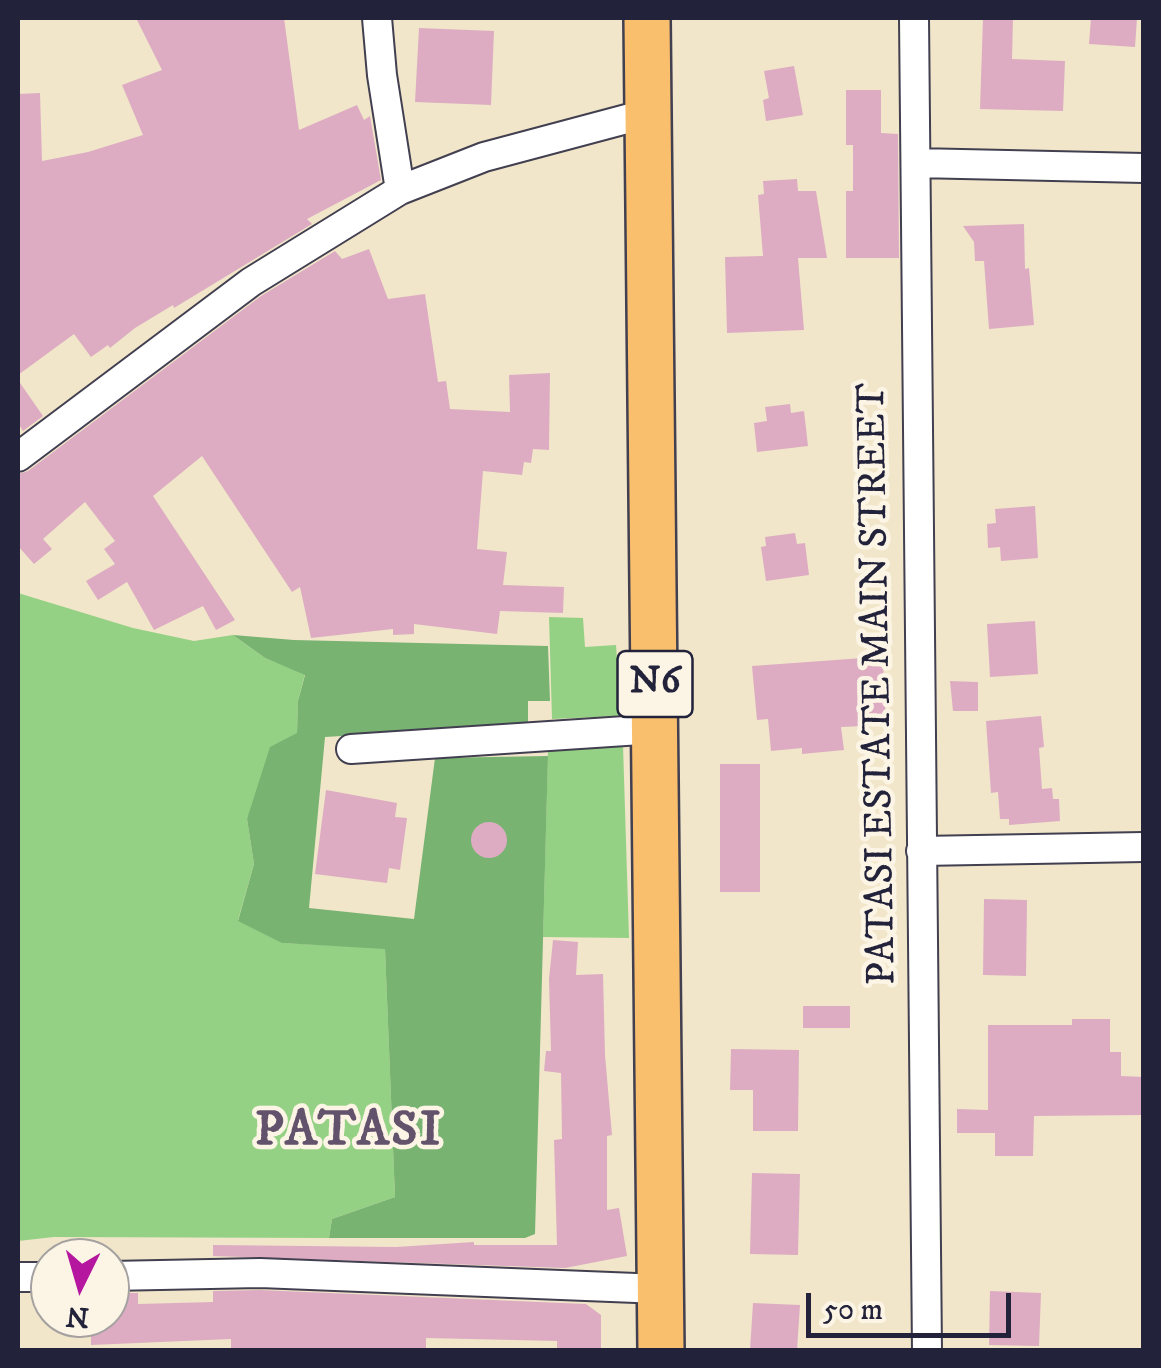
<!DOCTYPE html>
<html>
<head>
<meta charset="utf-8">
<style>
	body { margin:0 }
	#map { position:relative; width:1161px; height:1368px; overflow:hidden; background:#f1e6c9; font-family:"IM FELL DW Pica",serif }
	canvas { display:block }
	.frame { position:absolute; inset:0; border:20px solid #22223b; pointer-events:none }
	.north { position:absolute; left:30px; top:1238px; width:100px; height:100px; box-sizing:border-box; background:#fcf5e5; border:2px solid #a5a1a1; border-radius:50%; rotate:185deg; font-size:28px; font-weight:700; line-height:40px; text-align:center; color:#22223b }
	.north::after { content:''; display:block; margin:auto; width:35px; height:45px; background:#b5179e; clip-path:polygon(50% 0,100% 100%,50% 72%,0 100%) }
	.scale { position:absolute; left:806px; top:1293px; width:205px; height:45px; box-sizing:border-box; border:5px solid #22223b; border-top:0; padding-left:12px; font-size:30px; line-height:35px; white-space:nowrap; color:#22223b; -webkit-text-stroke:8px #fcf5e5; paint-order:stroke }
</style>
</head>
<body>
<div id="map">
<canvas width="1161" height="1368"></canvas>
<div class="frame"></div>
<div class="north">N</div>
<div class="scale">50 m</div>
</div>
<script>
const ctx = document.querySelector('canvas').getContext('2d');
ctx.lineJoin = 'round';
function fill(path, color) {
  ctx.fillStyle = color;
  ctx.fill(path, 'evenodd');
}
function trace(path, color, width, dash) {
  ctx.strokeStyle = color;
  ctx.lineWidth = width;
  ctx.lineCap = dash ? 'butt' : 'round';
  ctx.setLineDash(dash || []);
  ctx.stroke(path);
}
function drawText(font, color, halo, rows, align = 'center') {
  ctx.font = font + ' "IM FELL DW Pica",serif';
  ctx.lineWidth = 9;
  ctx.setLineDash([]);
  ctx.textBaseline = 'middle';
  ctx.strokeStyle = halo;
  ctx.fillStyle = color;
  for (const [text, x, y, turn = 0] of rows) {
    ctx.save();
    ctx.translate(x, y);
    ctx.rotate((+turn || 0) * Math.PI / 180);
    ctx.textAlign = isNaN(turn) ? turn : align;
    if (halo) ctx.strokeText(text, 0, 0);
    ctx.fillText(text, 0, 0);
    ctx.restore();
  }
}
fill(new Path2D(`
	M18,593L133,628L194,641L233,635L265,658L305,674L298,701L297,734L247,819L254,864L238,920L283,943L385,948L395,1197L332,1219L329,1238L54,1237L18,1241Z
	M549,617L583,618L585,647L616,645L621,716L552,719Z
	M623,745L629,938L543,937L548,750Z`), '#95d185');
fill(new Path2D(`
	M233,635L294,640L548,646L550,701H528V725L325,737L309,908L414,919L435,758L548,756L535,1234L525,1238H329L332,1219L395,1197L385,949L282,943L238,921L254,864L247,819L270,747L297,733L298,701L305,675L265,658Z`), '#78b372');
fill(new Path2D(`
	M136,18H284L299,130L357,105L364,120L370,116L381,180L307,219L312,224L174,308L173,305L135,328L110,348L108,345L91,357L74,334L18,375V94L40,93L42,161L88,152L143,135L122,85L162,70Z
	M983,18H1013L1012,59L1065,61L1063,111L980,109Z
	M1091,18H1137L1135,47L1089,44Z
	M419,28L494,31L491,105L415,102Z
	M794,66L803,115L766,121L763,100L769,98L764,71Z
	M846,90H881V133L898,134L899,258H846V191H853V145H846Z
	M797,179L798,191H816L827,258H798L804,330L727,333L725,257L763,256L758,195L764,194L763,181Z
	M1024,224L1025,269L1029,268L1034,325L989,329L984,261H975L974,242L963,226Z
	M369,249L388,299L425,294L438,382L446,381L450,409L510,412L509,375L550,373L549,450L533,449L531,463L524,462L522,475L483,471L477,549L507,552L503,585L564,587L563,613L500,611L497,634L414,624V634L393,635V629L311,638L300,587L292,592L202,456L153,496L235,620L216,630L203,606L154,630L127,582L98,600L86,581L115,564L104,549L115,541L85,502L43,539L52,549L34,564L18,546V474L28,471L261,296L335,251L342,259Z
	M18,380L43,416L23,431L18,423Z
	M790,404L791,413L804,411L808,446L757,452L754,423L767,421L765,407Z
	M1035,506L1038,558L1001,561L1000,547L988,548L987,524L996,523L995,509Z
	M795,533L797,544L805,543L809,575L766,581L761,547L766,546L765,537Z
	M1035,621L1038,674L990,677L987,624Z
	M863,658V661H883L886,725L841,727L844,750L802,754V748L771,751L768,719L757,720L752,666Z
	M950,681L978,682V711H953Z
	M1041,716L1044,747L1039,748L1042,789L1052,788L1053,799H1059L1060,821L1009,825V819H1000L998,792L991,793L986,721Z
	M720,764H760V892H720Z
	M326,790L397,803L395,817L407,818L400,870L389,868L387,883L315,874Z
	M471 840a18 18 0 1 1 36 0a18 18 0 1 1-36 0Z
	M984,899L1027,900L1026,976L983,975Z
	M553,940L578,942L576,975L603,974L605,1055L612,1135L607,1136V1210L619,1208L627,1256L565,1268L213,1256V1245L396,1247L474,1242V1245H557L554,1140L562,1139L561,1073L544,1071L546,1051H551L549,979Z
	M803,1006H850V1028H803Z
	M1072,1019H1110V1052H1121V1076L1144,1077V1115L1034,1116L1033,1156H995V1133H957V1109L988,1110V1025H1072Z
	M731,1049L799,1050L798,1131H753V1090H730Z
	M752,1173L800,1174L798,1255L750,1254Z
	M260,1290L586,1304L601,1315V1350H557V1341L426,1338V1350H231V1339L91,1345V1318H110V1293H138V1304L213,1302V1291Z
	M990,1291L1041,1293L1039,1346L989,1345Z
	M753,1303L800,1305L797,1350H750Z`), '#ddacc3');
const minor = new Path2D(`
	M377,18L382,75L400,190
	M914,18L927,1350
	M916,163L1144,168
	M18,457L251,282L400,190L484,157L649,113
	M351,749L656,729
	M921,851L1144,847
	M110,1276L260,1273L661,1289
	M18,1277H50`);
const trunk = new Path2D(`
	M647,18L661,1350`);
trace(minor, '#413f50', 32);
trace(trunk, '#413f50', 50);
trace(minor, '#fff', 28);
trace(trunk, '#f9bf6d', 45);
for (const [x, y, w] of [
	[655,684,75]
]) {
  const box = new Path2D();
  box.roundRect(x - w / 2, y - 33, w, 66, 8);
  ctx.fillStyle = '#fcf5e5';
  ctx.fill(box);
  trace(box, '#22223b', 2.5);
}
drawText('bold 38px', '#22223b', null, [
	["N6",655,684]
]);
drawText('40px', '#22223b', '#fcf5e5', [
	["PATASI ESTATE MAIN STREET",880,684,-91]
]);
ctx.letterSpacing = '2.5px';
drawText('bold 50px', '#63526b', '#fcf5e5', [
	["PATASI",349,1134]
]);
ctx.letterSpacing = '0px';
</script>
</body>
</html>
